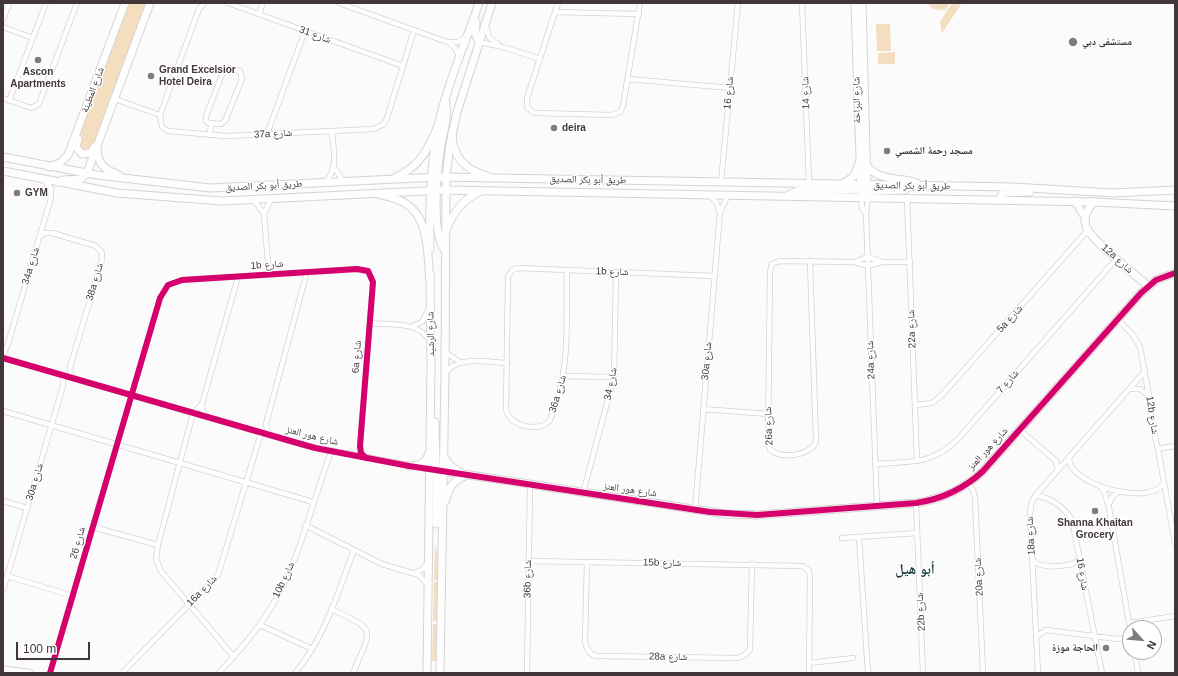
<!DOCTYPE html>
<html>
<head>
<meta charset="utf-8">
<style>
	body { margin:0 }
	#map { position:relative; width:1178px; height:676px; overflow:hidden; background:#fbfbfb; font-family:Arial,sans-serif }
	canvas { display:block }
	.frame { position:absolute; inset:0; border:4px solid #413638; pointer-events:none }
	.north { position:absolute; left:1122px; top:620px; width:40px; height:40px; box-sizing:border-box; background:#fff; border:1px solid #b3afaf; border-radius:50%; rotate:117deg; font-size:11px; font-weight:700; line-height:16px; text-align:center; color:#413638 }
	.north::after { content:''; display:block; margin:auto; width:14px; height:18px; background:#827b7c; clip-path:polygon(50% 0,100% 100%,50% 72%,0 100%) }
	.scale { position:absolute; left:16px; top:642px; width:74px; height:18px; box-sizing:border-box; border:2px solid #413638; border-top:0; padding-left:5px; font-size:12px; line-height:14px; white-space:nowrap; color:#413638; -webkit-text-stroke:3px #fff; paint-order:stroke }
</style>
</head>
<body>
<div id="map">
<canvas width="1178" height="676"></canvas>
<div class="frame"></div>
<div class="north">N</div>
<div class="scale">100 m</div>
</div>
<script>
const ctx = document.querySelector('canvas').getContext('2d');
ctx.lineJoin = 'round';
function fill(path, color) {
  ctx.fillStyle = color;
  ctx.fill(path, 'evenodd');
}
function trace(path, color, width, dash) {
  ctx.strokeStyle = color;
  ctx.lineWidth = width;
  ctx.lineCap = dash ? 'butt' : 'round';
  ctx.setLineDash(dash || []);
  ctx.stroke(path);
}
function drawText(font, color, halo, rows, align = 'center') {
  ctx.font = font + ' Arial,"Noto Naskh Arabic",sans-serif';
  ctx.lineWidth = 3;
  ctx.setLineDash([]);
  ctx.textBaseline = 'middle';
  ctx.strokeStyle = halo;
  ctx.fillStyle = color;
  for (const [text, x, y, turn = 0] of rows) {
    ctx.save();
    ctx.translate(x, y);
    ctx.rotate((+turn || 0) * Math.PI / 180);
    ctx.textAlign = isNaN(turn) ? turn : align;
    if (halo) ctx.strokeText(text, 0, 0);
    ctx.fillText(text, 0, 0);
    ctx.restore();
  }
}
fill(new Path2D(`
	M128,3H149L92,157L73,152Z
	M927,3H933L936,5L938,3H950L945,10L933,9Z
	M952,3H962L942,33L940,22Z
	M876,24H890L891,51H877Z
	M895,52V64H878V53Z
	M435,543L437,553L438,580H434Z
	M434,582H438L437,621H433Z
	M433,624H437V661H432Z`), '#f3debf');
const street = new Path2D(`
	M204,3L199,9L160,115L162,127L168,131L226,136L374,129L384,124L387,118L414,30
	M228,3L403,66
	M339,3L447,42H458L466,37
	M558,3L527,98V107L534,113L611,115L620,112L623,106L640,3
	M802,3L809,183
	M555,12L639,14
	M259,14L263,3
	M3,20L9,3
	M486,26L489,37L499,45
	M3,27L33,38
	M448,42L455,48L460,57
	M479,42L503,47L540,59
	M225,67L240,71L242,79L225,121L221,124L208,123L206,120V116Z
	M628,79L730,88
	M3,98L31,108L39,104L77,3
	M115,99L160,115
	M9,101L46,3
	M267,134L305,31
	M209,135L212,123
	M334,167L343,181
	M325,182C339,170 333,148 332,131
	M721,182L738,3
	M709,195L716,202L720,212
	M861,197L862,208L866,214
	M868,197L866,214L877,506
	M907,198L917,461
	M254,200L264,214L269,275
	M264,214L271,199
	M39,237L45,233H52L96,246L102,253V260L70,367L71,377
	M810,261L816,441C812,456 779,460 770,449L768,442L770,272L772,264L780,261L854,262L868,266L882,262H910
	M854,262L867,257L880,261
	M567,270C566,313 570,359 557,400C555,407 553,414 550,420C542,433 508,427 506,409L508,277L512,270L518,268L714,276
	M1117,319L1133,335L1140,347L1150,401L1152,425L1158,449L1175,543
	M370,323C390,325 419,321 430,341
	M413,326L422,322L429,309
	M445,352L460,362
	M3,354L7,347L51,198V188L44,180
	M3,358L303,445L430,469
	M445,374C456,355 488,362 507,363
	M563,376L614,377
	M1131,389H1140L1149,396
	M202,404L193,413L158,545L156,558L160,570L234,657
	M915,405L932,403L942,395L1087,231
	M703,409L768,414
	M3,411L313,502
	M205,416L202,409V404L238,277
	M1020,430L1056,461L1058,470
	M270,436L267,430L266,424L307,272
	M1158,449L1175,446
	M1069,458C1068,486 1156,508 1164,481
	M876,464C911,461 933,465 959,438L1117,258
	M968,484L973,490L975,498L983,673
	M1100,486L1104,491L1109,508L1130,628
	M583,493L614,377L616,272
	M1035,496C1048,495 1066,509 1072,520L1102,673
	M3,501L27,508
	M916,503L923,673
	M1109,504L1112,497L1118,492
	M695,510L720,212L728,195
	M305,525L382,564L419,575L428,585
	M93,527L158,545
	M859,537L868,673
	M842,538L917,533
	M1032,559C1039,570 1062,566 1073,564L1079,558
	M528,561L803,566L809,571L810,578L809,673
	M587,562L585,641C586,649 589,655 597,656L738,658L745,655L750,649L752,564
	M415,573L423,569L427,563
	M7,576L73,596
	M3,590L63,386V380L61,375
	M331,609C378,631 372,627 353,673
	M1130,623L1175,616
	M260,625L312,649
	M1036,637L1046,630L1117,639L1130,638
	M1135,652L1138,673
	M809,663L853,658
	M50,673L160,298L168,285L182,280L357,269L368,271L373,282L360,446L361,453L366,458
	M122,673L218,575L261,433
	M219,673C238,652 257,631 272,606C300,559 312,503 331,452
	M295,673C325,638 338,592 354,550
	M527,673L530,485
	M1038,673L1030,514L1031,504L1035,496L1145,371`);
const secondary = new Path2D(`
	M855,3L861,189
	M862,3L867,189
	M476,22L475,34L479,42
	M78,139L76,147L82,154L91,153L94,147
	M49,167L60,163L68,155L125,3
	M87,173L150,3
	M1075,201L1085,217
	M1094,202C1088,208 1083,217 1086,226C1089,239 1136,275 1148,286
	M430,249C429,206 430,164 439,122C448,81 466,42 479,3
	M435,422L436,464L440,472
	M444,456L449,465L460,472
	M409,466C420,466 426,463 429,453
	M430,469L726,514L757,515L916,503C942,499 964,489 983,471L1141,293L1156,280L1175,273
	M430,469L437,477L436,524
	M445,502C449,487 452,481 467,475
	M3,670L29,673
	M427,673L431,365L430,274
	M440,673L445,374L446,178L450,144L457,112L492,3`);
const primary = new Path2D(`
	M452,133C452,156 465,170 487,176
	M97,148C97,164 105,170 119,175
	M3,157L97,175L210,188L438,177L1013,187L1113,193L1175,190
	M865,163C878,183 898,176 917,183
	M3,171L117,193L222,201L445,190L1094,202L1175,206
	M396,177C422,166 430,145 440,121
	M57,182L63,180L81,179L87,173
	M843,184L854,176L859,163
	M378,194C387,196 396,198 405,203C430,218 427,254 430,280
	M787,196L799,190H861L867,185
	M861,197L864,193L867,191L905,190
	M1002,200L1001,196L1003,193L1030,192
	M444,237C450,216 461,200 481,191
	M444,249C431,230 437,169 441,145C444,129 449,115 445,99`);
trace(street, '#d8d2d3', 6);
trace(secondary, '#d8d2d3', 9);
trace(primary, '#d8d2d3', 9);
trace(street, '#fefefe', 4.5);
trace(secondary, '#fefefe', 7);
trace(primary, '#fefefe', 7);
trace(new Path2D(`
	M3,358L315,448L409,466L710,512L757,515L916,503C942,499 964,489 983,471L1141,293L1156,280L1175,273
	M50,673L160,298L168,285L182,280L357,269L368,271L373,282L360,446L361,453L366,458`), '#d6006c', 6);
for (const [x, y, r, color] of [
	[1073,42,5,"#827b7c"],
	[38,60,4,"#827b7c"],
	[151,76,4,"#827b7c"],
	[554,128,4,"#827b7c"],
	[887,151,4,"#827b7c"],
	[17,193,4,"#827b7c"],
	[1095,511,4,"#827b7c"],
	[1106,648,4,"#827b7c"]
]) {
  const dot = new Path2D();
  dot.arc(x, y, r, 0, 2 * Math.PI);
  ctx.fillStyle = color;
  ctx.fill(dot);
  trace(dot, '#fff', 1.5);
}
drawText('10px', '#413638', '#fff', [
	["شارع 31",315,35,20],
	["شارع المطينة",93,90,-69],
	["شارع 16",729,93,-85],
	["شارع 14",806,93,-92],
	["شارع البراحة",857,100,-91],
	["37a شارع",273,134,-3],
	["طريق أبو بكر الصديق",588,180,1],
	["طريق أبو بكر الصديق",264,186,-3],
	["طريق أبو بكر الصديق",912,186,1],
	["12a شارع",1117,259,42],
	["1b شارع",267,265,-4],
	["34a شارع",31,266,-73],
	["1b شارع",612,272,2],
	["38a شارع",95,282,-74],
	["5a شارع",1010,319,-48],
	["22a شارع",912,329,-92],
	["شارع الرشيد",431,334,-91],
	["6a شارع",357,357,-86],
	["24a شارع",871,360,-92],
	["30a شارع",707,361,-85],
	["شارع 7",1008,382,-49],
	["شارع 34",611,384,-79],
	["36a شارع",558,394,-74],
	["12b شارع",1152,415,81],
	["26a شارع",769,426,-92],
	["شارع هور العنز",312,436,14],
	["شارع هور العنز",988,449,-47],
	["30a شارع",35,482,-73],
	["شارع هور العنز",630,490,8],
	["18a شارع",1031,536,-93],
	["شارع 26",78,543,-74],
	["15b شارع",662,563,1],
	["شارع 16",1082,574,80],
	["20a شارع",979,577,-93],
	["36b شارع",528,579,-89],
	["10b شارع",284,580,-65],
	["16a شارع",202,591,-46],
	["22b شارع",921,612,-93],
	["28a شارع",668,657,1]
]);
drawText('bold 10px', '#413638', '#fff', [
	["مستشفى دبي",1082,42],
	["Grand Excelsior",159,70],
	["Hotel Deira",159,82],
	["Ascon",38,72,"center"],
	["Apartments",38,84,"center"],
	["deira",562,128],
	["مسجد رحمة الشمسي",895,151],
	["GYM",25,193],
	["Shanna Khaitan",1095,523,"center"],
	["Grocery",1095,535,"center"],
	["الحاجة موزة",1098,648,"right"]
], 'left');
drawText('bold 14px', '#1c3e40', '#fff', [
	["أبو هيل",915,570]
]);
</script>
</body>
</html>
